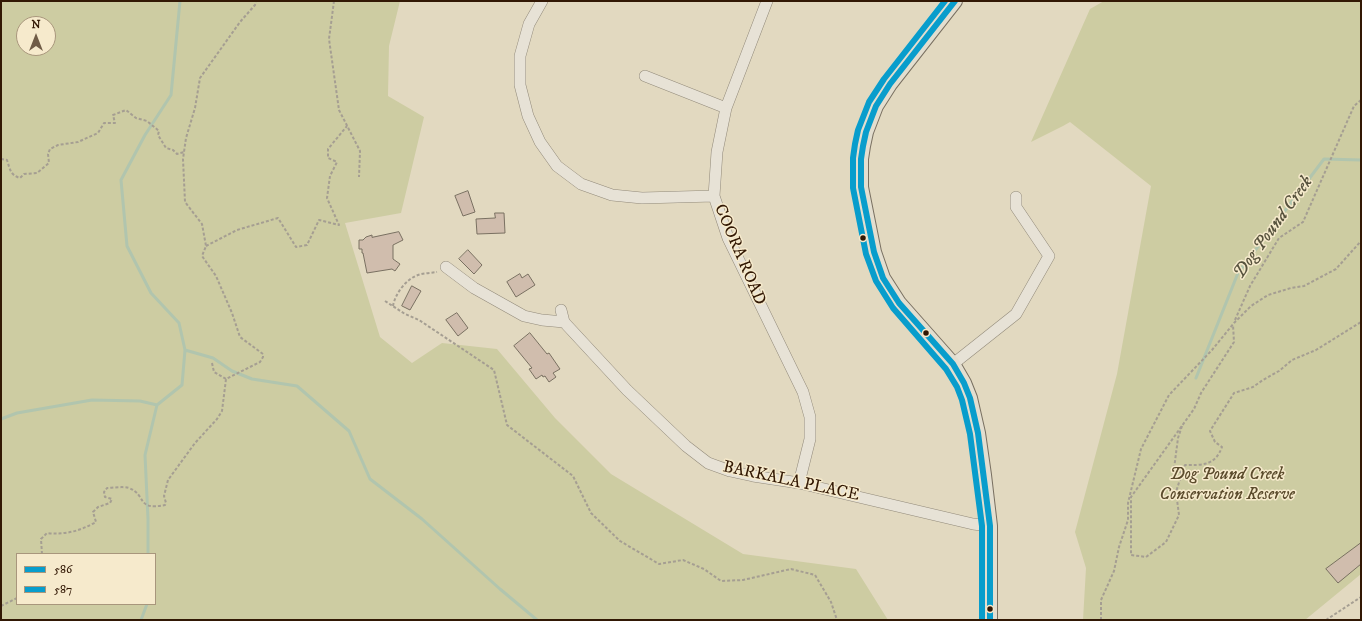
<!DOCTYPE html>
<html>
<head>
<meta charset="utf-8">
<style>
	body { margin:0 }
	#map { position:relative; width:1362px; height:621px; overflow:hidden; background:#e2d9c0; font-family:"IM FELL DW Pica",serif }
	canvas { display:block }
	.frame { position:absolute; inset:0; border:2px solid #321804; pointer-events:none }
	.legend { position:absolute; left:16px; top:553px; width:140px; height:52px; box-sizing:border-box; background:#f6eacc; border:1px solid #a8967c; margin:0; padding:5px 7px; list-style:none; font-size:12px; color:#321804 }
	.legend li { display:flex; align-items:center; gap:8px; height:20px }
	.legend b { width:20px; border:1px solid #a8967c }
	.north { position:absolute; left:16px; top:16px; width:40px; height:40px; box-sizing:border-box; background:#f6eacc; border:1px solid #a8967c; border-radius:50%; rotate:0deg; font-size:11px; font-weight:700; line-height:16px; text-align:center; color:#321804 }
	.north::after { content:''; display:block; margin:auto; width:14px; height:18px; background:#705c46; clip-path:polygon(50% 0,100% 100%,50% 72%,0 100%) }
</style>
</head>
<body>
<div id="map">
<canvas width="1362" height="621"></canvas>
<div class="frame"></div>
<ul class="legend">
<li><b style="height:5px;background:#089dcc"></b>586</li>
<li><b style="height:5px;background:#089dcc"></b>587</li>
</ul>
<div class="north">N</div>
</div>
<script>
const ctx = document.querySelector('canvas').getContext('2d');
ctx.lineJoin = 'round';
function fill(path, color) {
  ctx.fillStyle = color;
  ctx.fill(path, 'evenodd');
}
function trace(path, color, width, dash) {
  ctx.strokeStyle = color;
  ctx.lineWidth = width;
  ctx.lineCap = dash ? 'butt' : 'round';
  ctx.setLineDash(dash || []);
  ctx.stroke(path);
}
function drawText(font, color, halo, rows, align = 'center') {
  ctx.font = font + ' "IM FELL DW Pica",serif';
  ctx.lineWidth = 3;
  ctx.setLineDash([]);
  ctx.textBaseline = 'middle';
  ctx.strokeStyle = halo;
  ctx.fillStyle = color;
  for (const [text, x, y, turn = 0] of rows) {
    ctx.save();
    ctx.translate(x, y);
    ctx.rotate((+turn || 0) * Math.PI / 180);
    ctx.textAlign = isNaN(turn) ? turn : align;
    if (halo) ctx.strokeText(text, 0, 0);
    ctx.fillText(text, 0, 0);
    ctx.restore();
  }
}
fill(new Path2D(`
	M1,1H400L389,46L388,96L424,117L401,213L345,223L380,337L412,363L442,343L497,349L555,418L611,474L743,554L856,569L888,620H1ZM24,24H48V48H24ZM17,554H155V604H17Z
	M1104,1H1361V574L1305,620H1083L1086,568L1075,532L1117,374L1151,186L1070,122L1063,126L1031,142L1090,9Z`), '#cdcca2');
trace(new Path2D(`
	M185,350L213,358L232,371L252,379L297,386L349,431L370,479L422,519L500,589L537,620
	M1196,378L1238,273L1324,159L1361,160
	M1,419L17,413L92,400L140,401L157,405L182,385L185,350L179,323L151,293L127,246L121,180L145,135L171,95L180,1
	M148,554V519L145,455L157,405
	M141,620L147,604`), '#b1c5ae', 3);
const building = new Path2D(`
	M468,191L475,212L463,216L455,196Z
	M495,213H504L505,233L477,234L476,219L495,218Z
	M399,232L403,240L393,245V259L400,264L395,271L392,269L367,273L363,253H362V249H359V240H363L366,237L372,235V237Z
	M468,250L482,265L474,274L459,259Z
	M520,274L522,278L528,274L535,285L516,297L507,282Z
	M412,286L421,291L410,310L402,306Z
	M457,313L468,328L458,336L446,320Z
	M530,333L547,354L549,353L560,369L553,373L556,377L549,382L545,376L543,377L542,375L536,379L529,369L532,368L514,346Z
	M1361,543V564L1338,583L1326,569Z`);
fill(building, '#d0bdad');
trace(building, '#797061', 1);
const minor = new Path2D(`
	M542,1L529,24L520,56V85L528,116L540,142L557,166L581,184L612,195L642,198L714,196
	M767,1L726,108L717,152L714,196L728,238L803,392L810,417V439L799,483
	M645,76L726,108
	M446,267L474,288L524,316L542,320L564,322
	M561,310L564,322L627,390L686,446L708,463L730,471L753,476L799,483L973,524L990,526
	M953,364L1016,314L1049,256L1016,207V197`);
const major = new Path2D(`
	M955,1L890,84L876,106L866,132L863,146L861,159V187L874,252L883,278L899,303L953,364L964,383L970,398L978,433L984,475L990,526V620`);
trace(minor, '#928a7a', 12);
trace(major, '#797061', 16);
trace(new Path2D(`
	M334,1L329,39L339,110L360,151L359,177
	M1,159L7,160C10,169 10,175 20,178L24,174L37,173L49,163L48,154L50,149L58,145L78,142L98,133L104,123H115L113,115L126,110L136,118L147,121L159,131L158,135L166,148L173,150L177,154L184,152
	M206,246L237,230L278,218L296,247L307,245L319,220L339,225L327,198L330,176L337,162L328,158V149L347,126
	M385,301L405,314L419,320L494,370L507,425L573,476L591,513L620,541L659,564L683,560L704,569L721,581L743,580L791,569L815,575L831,602L837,620
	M393,306C395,294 406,279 418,275C424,273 431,273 437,272
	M1235,320L1250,286L1279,238L1303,222L1354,106L1361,100
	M212,363L214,372L226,379
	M1182,426L1178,438L1174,469L1182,473L1185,465C1202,465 1215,466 1222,447L1215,442L1210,431L1234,393L1253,387L1263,380L1279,371L1292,360L1316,350L1361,322
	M1182,473L1176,492L1179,515L1166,542L1146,557L1131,555V497L1194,409L1201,393L1234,342L1233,325
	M42,554L41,539L47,533C65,535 80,531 96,522L93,512L98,507L110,503L112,499L105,497L104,492L107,488C113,488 123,486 129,488C147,495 136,511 165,505L166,503L164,496L168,480L195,443L217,419L222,411L226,379L260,362L263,357V354L240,337L232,313L216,276L202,256L206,246L202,224L185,202L183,159L186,138L195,108L200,78L240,22L255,5L256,1
	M1,606L17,598
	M1101,620V600L1114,571L1119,547L1128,520V503L1141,449L1169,395L1212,350L1234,323L1251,306L1268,295L1291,288L1304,286L1336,269L1361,241
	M1326,620L1361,597`), '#a59e92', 2, [3, 2]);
trace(minor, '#e7e2d6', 11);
trace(major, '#e3decf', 14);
trace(new Path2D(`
	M955,1L890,84L876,106L866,132L863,146L861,159V187L874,252L883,278L899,303L953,364L964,383L970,398L978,433L990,526V620`), '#089dcc', 6);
trace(new Path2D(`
	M945,1L884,79L869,102L858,130L855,144L853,158V188L866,254L876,281L893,308L946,369L957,387L962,400L970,434L982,526V620`), '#089dcc', 6);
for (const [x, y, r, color] of [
	[863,238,3.5,"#321804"],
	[926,333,3.5,"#321804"],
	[990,609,3.5,"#321804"]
]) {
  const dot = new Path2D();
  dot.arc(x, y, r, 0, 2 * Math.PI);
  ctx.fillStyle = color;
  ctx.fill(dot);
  trace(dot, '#f6eacc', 1.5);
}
drawText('17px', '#321804', '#f6eacc', [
	["COORA ROAD",739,255,67],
	["BARKALA PLACE",791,482,12]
]);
drawText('italic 17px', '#5b4b2c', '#f6eacc', [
	["Dog Pound Creek",1227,475],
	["Conservation Reserve",1227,495]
]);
drawText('italic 18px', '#57523d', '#f6eacc', [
	["Dog Pound Creek",1274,228,-54]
]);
</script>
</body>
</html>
